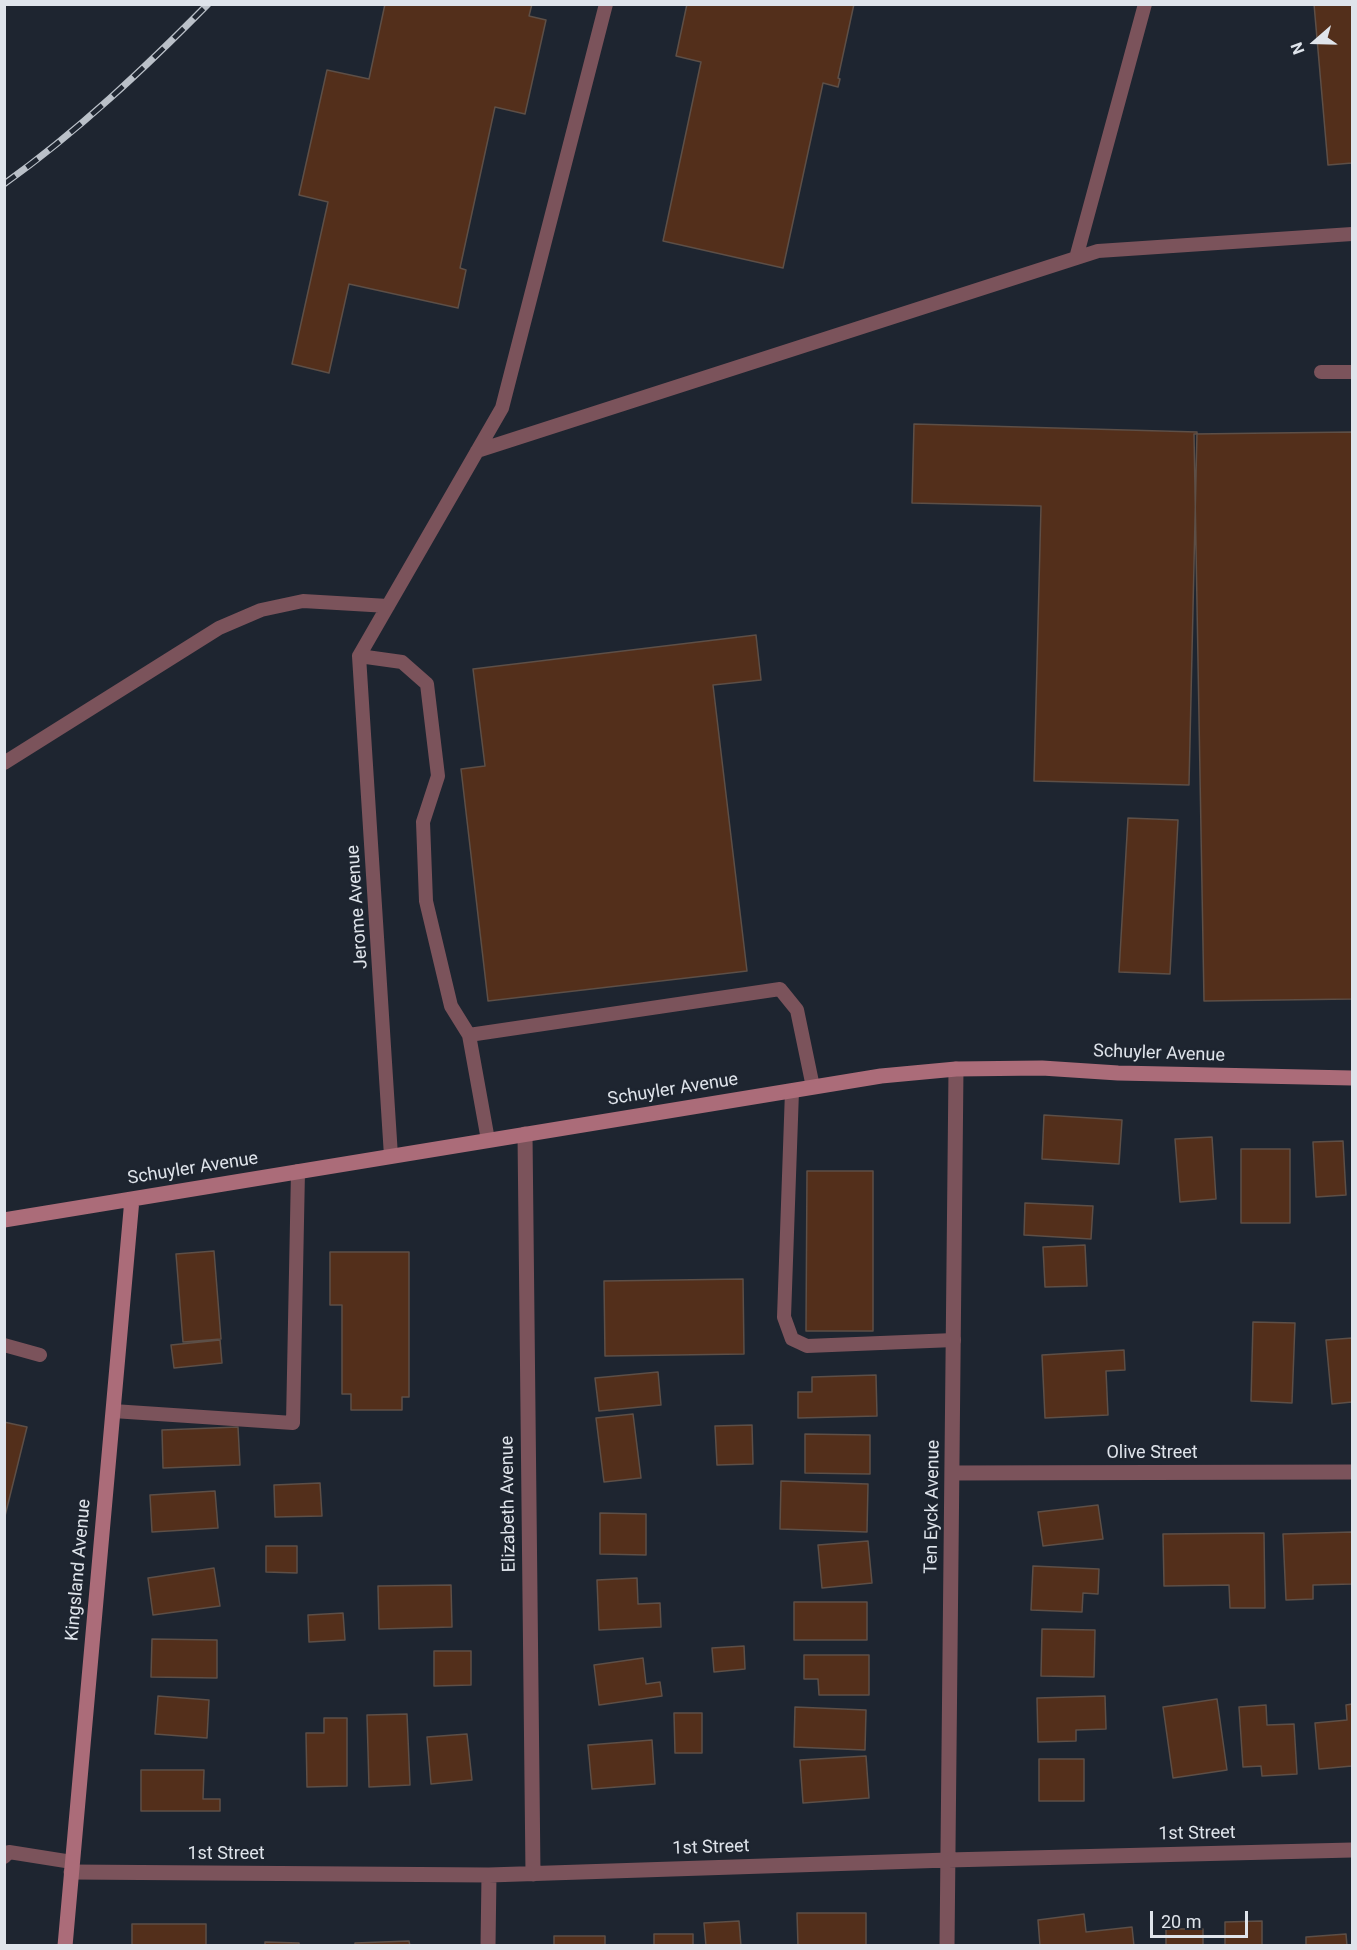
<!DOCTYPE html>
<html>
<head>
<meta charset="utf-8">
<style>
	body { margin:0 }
	#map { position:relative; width:1357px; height:1950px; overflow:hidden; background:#1e2530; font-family:Roboto,sans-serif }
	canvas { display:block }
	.frame { position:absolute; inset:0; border:6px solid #dfe4eb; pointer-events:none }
	.north { position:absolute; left:1285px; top:12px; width:60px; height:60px; -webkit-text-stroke:4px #1e2530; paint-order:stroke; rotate:250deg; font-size:16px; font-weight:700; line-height:24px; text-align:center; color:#dfe4eb }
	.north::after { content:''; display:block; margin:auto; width:21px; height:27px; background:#dfe4eb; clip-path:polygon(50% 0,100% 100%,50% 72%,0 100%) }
	.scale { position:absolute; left:1150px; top:1911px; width:98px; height:27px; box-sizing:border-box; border:3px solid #dfe4eb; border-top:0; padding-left:8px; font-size:18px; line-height:21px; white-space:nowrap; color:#dfe4eb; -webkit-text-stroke:4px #1e2530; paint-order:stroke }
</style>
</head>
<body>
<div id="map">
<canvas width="1357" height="1950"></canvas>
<div class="frame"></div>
<div class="north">N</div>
<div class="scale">20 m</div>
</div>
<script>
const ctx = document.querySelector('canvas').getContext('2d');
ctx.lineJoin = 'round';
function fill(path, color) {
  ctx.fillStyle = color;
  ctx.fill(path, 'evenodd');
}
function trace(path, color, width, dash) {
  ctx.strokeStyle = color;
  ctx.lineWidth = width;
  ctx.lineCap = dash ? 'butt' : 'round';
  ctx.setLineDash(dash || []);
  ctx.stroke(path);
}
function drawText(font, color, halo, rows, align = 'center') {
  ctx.font = font + ' Roboto,sans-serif';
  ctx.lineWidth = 4.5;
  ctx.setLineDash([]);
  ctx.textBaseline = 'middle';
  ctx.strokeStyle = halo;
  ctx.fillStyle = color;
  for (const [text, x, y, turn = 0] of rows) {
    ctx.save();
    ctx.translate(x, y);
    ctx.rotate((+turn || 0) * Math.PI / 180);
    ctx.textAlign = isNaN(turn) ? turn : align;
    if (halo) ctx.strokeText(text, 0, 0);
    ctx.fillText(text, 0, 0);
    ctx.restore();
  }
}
const building = new Path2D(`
	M385,4H532L529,16L546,20L525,114L495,107L460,268L466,270L458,308L349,284L329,373L292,364L328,202L299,195L327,70L369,79Z
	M687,4H854L838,78L840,79L838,87L823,83L783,268L663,241L701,62L676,56Z
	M1314,4H1352V163L1328,165Z
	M914,424L1197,432L1189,785L1034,781L1041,506L912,503Z
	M1352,432V999L1204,1001L1194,434Z
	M756,635L761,680L713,685L747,971L488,1001L461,769L485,766L473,669Z
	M1128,818L1178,820L1170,974L1119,972Z
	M1044,1115L1122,1120L1119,1164L1042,1159Z
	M1212,1137L1216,1199L1180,1202L1175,1139Z
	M1343,1141L1346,1195L1316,1197L1313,1142Z
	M1241,1149H1290V1223H1241Z
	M807,1171H873V1331H806Z
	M1025,1203L1093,1206L1091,1239L1024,1235Z
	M1085,1245L1087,1286L1045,1287L1043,1247Z
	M214,1251L221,1339L183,1342L176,1254Z
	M330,1252H409V1397H402V1410H351V1394H342V1305H330Z
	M743,1279L744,1354L605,1356L604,1281Z
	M1253,1322L1295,1323L1292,1403L1251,1401Z
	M1352,1338V1402L1332,1404L1326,1340Z
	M220,1340L222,1363L174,1368L171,1345Z
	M1124,1350L1125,1370L1106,1371L1108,1415L1045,1418L1042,1355Z
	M658,1372L661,1405L599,1411L595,1378Z
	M876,1375L877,1416L798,1418V1392H812V1377Z
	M633,1414L641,1478L604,1482L596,1418Z
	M4,1422L27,1427L4,1520Z
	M752,1425L753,1464L717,1465L715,1426Z
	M238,1427L240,1465L163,1468L162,1430Z
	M805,1434L870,1435V1474L805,1473Z
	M781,1481L868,1484L867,1532L780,1529Z
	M320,1483L322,1516L275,1517L274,1485Z
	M215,1491L218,1528L152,1532L150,1495Z
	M1098,1505L1103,1539L1043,1546L1038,1512Z
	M600,1513L646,1514V1555L600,1554Z
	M1352,1532V1584L1313,1585V1599L1286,1600L1283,1534Z
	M1264,1533L1265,1608H1230L1229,1585L1164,1586L1163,1534Z
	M868,1541L872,1583L822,1588L818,1545Z
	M266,1546H297V1573L266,1572Z
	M1033,1566L1099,1569L1098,1594L1083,1593L1082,1612L1031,1610Z
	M214,1568L220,1606L153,1615L148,1578Z
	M637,1578L638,1604L660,1603L661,1627L599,1630L597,1580Z
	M451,1585L452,1627L379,1629L378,1586Z
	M794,1602H867V1640H794Z
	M343,1613L345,1640L309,1642L308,1615Z
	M1042,1629L1095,1630L1094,1677L1041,1676Z
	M152,1639L217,1640V1678L151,1677Z
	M744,1646L745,1669L714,1672L712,1648Z
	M434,1651H471V1685L434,1686Z
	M804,1655H869V1695H819L818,1679H804Z
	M643,1658L646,1684L660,1682L662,1696L599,1705L594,1665Z
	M158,1696L209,1700L207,1738L155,1734Z
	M1105,1696L1106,1729L1076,1730V1741L1038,1742L1037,1698Z
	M1217,1699L1227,1770L1173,1778L1163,1707Z
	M1352,1704V1766L1319,1769L1315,1723L1347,1720L1346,1705Z
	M1266,1705L1267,1725L1294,1724L1297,1774L1262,1776L1261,1766L1243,1767L1239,1707Z
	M795,1707L866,1710L865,1750L794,1747Z
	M674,1713H702V1753H675Z
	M407,1714L410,1785L369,1787L367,1715Z
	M324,1718H347V1786L307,1787L306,1733H324Z
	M467,1734L472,1780L431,1784L427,1737Z
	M652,1740L655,1784L592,1789L588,1745Z
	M866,1756L869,1798L803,1803L800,1760Z
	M1039,1759H1084V1801H1039Z
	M141,1770H204L203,1799H220V1811H141Z
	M797,1913H866V1946H798Z
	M1084,1914L1086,1932L1132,1927L1134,1946H1040L1038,1920Z
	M739,1921L741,1946H706L704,1923Z
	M1262,1921V1946H1225V1922Z
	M132,1924H206V1946H132Z
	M1166,1929H1203V1946H1166Z
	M654,1934H693V1946H654Z
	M1346,1934L1347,1946H1306V1937Z
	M554,1936H605V1946H554Z
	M409,1941L410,1946H355V1943Z
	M265,1942L299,1943V1946H265Z`);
fill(building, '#532f1b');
trace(building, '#5d4f47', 1.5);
trace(new Path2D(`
	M1076,258L1145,4
	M1321,372H1352
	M477,451L1098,251L1352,234
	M359,656L402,662L427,684L438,776L423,822L426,901L451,1006L469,1035L780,989L797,1010L813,1087
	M359,656L502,408L606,4
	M359,656L391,1156
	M4,763L219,628L261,610L303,601L388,606
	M469,1035L488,1140
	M792,1091L784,1317L792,1339L807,1346L954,1340
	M4,1345L40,1355
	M113,1411L293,1423L298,1171
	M4,1857L9,1852L72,1862`), '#7b535b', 14);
trace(new Path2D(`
	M525,1134L533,1874
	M952,1473L1352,1472
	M71,1872L489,1875L948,1860L1352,1850
	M488,1946L489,1875
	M947,1946L956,1069`), '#7b535b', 15);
trace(new Path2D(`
	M4,1220L881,1076L956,1069L1042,1068L1118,1073L1352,1078
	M65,1946L132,1199`), '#ab6c79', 15);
const rail = new Path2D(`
	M4,184C78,131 144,69 208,4`);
trace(rail, '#bac0c8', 7);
trace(rail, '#1e2530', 4.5, [14]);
drawText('18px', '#dfe4eb', '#1e2530', [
	["Jerome Avenue",358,907,-94],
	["Schuyler Avenue",1159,1054,2],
	["Schuyler Avenue",673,1090,-9],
	["Schuyler Avenue",193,1169,-9],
	["Olive Street",1152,1453],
	["Elizabeth Avenue",509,1504,-91],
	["Ten Eyck Avenue",933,1507,-89],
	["Kingsland Avenue",79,1570,-85],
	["1st Street",1197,1834,-1],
	["1st Street",711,1848,-2],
	["1st Street",226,1854]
]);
</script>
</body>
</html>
